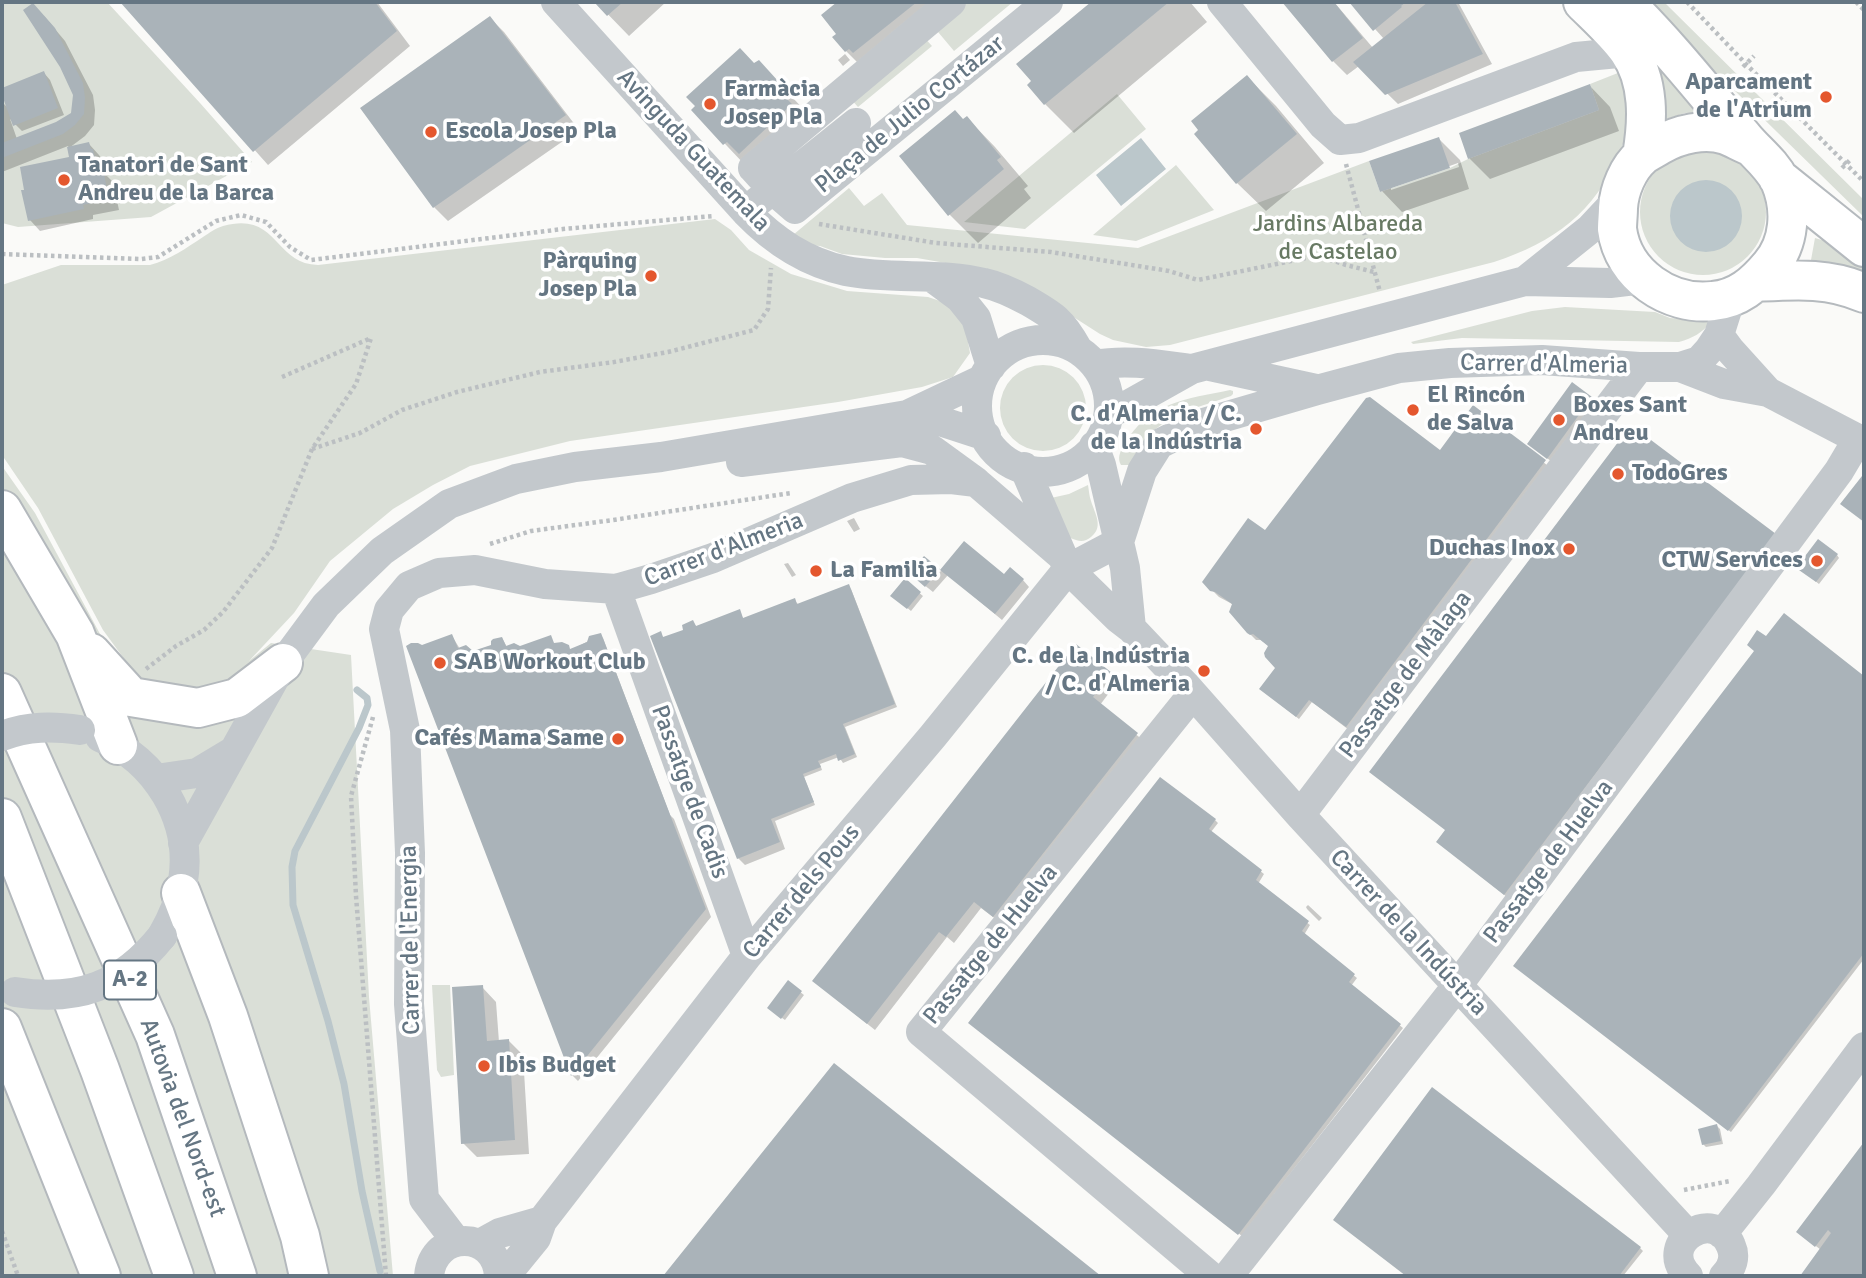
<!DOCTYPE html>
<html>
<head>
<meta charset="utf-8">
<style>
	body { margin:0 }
	#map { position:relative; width:1866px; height:1278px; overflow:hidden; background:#fafaf8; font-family:Signika,sans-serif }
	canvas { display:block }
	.frame { position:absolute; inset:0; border:4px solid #657683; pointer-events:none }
</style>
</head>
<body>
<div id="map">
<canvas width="1866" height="1278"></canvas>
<div class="frame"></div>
</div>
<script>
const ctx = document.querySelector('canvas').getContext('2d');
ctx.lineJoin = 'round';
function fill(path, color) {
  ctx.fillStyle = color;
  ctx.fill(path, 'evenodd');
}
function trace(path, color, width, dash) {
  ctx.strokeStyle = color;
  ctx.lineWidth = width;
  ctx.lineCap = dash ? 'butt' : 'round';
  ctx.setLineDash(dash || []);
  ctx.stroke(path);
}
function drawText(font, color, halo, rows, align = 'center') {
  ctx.font = font + ' Signika,sans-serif';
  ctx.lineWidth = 7;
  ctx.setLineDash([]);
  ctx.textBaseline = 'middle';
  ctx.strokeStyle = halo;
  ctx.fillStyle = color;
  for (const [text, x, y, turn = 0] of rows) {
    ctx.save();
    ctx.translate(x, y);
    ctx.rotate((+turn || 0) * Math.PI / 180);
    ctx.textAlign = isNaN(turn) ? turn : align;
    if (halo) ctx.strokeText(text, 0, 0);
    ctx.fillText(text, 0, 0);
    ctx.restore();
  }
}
fill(new Path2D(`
	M2,2H107L200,103L252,162L151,217L18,227L2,223Z
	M963,2H1013L954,51L933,26Z
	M1613,2L1706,112L1685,113L1666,119L1662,85Z
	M1644,2H1664L1864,200V217Z
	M922,35L932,46L858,107L849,97Z
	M1628,69C1629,85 1632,102 1631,117C1630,129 1624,142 1619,153C1595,213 1554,242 1494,262L1170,345L1146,347L1113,340L1100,334L1075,318L957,265L917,258H885L842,254L820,246L807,245L793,235L849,188L864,206L882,193L907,225L1138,248L1369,161L1380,192L1450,168L1468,159L1599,110L1590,84Z
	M1117,94L1146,129L1025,229L964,222Z
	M1640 212a63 63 0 1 1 126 0a63 63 0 1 1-126 0Z
	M1176,165L1214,210L1136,241L1093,235Z
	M715,219L731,230L749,250L791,274L847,291L928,297L943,302L956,313L966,330L970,353L953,377L922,387L838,402L570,441L470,466L433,485L393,509L330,561L294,613L249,661L271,643L351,655L369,997L393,1276H2V466L35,513L121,673L144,686L103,630L38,508L2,455V285L61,265H150C170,260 186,248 203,237C209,233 216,228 223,226C279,211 273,264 318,265Z
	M1815,238L1856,250L1864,255V272L1851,267L1811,260Z
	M1565,307L1655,312L1670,318L1711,322C1702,333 1693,338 1679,342L1462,338L1413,344L1411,342L1532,311Z
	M1000 408a43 43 0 1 1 86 0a43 43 0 1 1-86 0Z
	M1230,390L1233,391V394L1231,396C1202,406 1169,414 1147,437C1140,445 1135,456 1129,465H1121C1117,458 1120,452 1124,445C1148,402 1187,399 1230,390Z
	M1088,485C1089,490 1089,496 1091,501C1095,514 1104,527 1091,537C1084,543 1078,541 1070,538L1051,498L1069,494Z
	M432,985H450L454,1075L441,1077L437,1070Z`), '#dadfd7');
fill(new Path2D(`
	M1141,138L1166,169L1121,206L1096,175Z
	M1670 216a36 36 0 1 1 72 0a36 36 0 1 1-72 0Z`), '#bbc7cb');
fill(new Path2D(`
	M123,2H377L410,46L268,165Z
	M596,2H666L629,36Z
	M840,2H963L867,72L846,51L839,34L823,15Z
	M1094,2H1190L1207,22L1074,133L1045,104L1029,85L1034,81L1019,64Z
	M1284,2H1334L1373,48L1384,39L1351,2H1458L1492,64L1398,104L1359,66L1347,75L1333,61Z
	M44,16L65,41L93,95L95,110L94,125L85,136L69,148L68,146L2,172V102L9,109L2,90L44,73L50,80L64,115L22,131L10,119L17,139L57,123L74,113L75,94Z
	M490,18L504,32L579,130L448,221L434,207Z
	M845,54L850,60L843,66L838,60Z
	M755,65L779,83L807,113L745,165L693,110Z
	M1247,77L1276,106L1324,163L1266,211L1237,183Z
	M1590,86L1610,107L1619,131L1490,179L1469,158Z
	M967,118L995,147L1028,186L1024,189L1031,198L978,243L949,214L964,121Z
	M1439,139L1460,160L1469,189L1402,212L1382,191ZM1458,163L1459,167L1391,190V187Z
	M89,144L99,155L103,161L106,175L113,182L119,210L93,215V219L40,231L30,220L71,158Z
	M1591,398L1598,405L1555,464L1536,450Z
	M1474,408L1552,469L1353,733L1312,702L1299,719L1264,692L1278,668L1270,647L1261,640H1256L1248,632L1234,605L1219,597L1204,582L1266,532L1440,452Z
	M854,518L860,529L854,532L847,521Z
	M1775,535L1512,901L1438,842L1447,830Z
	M964,543L1005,577L1023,580L1029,587L1002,620L948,575L933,592L918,580L924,558L940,572Z
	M1837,555L1839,558L1819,584L1801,570Z
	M788,563L796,575L792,577L784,564Z
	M905,581L923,596L911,611L893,596Z
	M848,586L851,589L897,707L845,727L857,757L843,763L839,757L820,764L822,770L804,777L815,805L775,821L785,849L745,865L738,858L661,634L664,639L686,631L693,623L697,627L739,611L744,620L794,600L799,605Z
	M1784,616L1864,678V959L1731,1132L1518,969Z
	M600,635L603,638L670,815L674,819L711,917L578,1081L572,1075L408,647H422L452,636L460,649L472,653L493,647L502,638L507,647L520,648L550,638L555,645L571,650Z
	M1076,647L1118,681L1100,705L1144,741L1001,923L981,908L954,943L947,937L875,1030L821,987Z
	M1215,820L1218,823L1211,832L1264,874L1258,884L1310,925L1304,935L1357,978L1351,986L1403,1028L1242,1236L973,1026Z
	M1308,905L1322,918L1319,921L1307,909L1306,907Z
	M789,983L804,995L785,1020L772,1011Z
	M482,987L496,1002L499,1042L509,1041L523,1055L529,1154L477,1157L463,1143Z
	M834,1065L1098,1276H665Z
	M1432,1089L1640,1248L1643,1251L1623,1276H1408L1338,1223Z
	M1717,1126L1720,1129L1723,1144L1706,1147L1703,1144Z
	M1864,1146V1276H1802L1821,1250L1798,1232Z`), '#0003');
trace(new Path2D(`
	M357,690L367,698L368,705L359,728L295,851L292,867L293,905L328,1021L344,1084L362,1191L380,1271`), '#bbc7cb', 7);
fill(new Path2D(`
	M120,2H375L397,31L253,152Z
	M594,2H623L607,16Z
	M837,2H917L853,53L849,49L845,52L832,37L836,34L821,15Z
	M1091,2H1169L1044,105L1027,85L1031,81L1016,64Z
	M1282,2H1334L1363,38L1332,62Z
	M1349,2H1406L1401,6L1402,7L1373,31Z
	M1428,2H1455L1483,54L1385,95L1353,62Z
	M33,3L55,28L83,83L85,98L84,114L75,125L63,134L2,158V143L56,122L71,113L73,95L60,67L23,10Z
	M490,16L566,115L433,208L360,108Z
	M740,48L754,63L759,60L788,92L783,95L792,104L739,154L727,142L723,145L691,110L695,106L686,97Z
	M44,71L58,108L13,126L2,95V88Z
	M1247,75L1297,134L1236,184L1194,134L1198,130L1191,121Z
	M1590,84L1599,110L1468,159L1459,133Z
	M955,110L963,119L967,116L1001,157L997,160L1004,169L948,216L899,156Z
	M1439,137L1450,168L1380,192L1369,161Z
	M89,142L91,149H93L98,171L103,169L109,199L83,205L84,209L28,221L21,190H24L20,167L69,157L67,147Z
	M1572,382L1592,397L1547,459L1527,444Z
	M1370,397L1440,450L1473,405L1546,460L1346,727L1309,700L1296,717L1259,689L1275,668L1265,657L1264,653L1268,646L1253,634L1250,635L1247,633L1229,612L1232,604L1215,592L1210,591L1202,582L1248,518L1265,530L1366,398Z
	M1631,425L1776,534L1504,895L1436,842L1445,830L1369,772Z
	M1862,476L1864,478V522L1840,504Z
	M1818,539L1838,554L1816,582L1796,568Z
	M964,541L1004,574L1010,567L1024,579L995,614L940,570Z
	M924,556L940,569L925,587L909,573Z
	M905,578L921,592L907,609L890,596Z
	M849,584L895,704L843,724L855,754L838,761L836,754L818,761L821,767L803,774L814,802L771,819L780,842L737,859L650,636L661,631L663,637L683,630L682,625L693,620L696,626L740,609L743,618L795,598L797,604Z
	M1784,613L1864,676V953L1728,1131L1513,966L1754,651L1747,645L1757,630L1766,636Z
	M601,633L706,909L571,1076L406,646L411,643H418L422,645L452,634L458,648L466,645L473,651L491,645V641L493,639L502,637L506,646L514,643L520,646L551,635L554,643L562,642L569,645L570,649L587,642L589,636Z
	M1076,644L1112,673L1093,697L1138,733L993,917L974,902L946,937L939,932L867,1024L812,981Z
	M1160,777L1216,819L1209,829L1262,870L1256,880L1309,921L1302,931L1355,974L1349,982L1401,1024L1238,1235L968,1023Z
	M788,980L802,991L781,1019L767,1008Z
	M483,985L487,1041L509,1039L515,1140L461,1144L452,987Z
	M834,1063L1101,1276H663Z
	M1432,1087L1641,1247L1619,1276H1406L1333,1220Z
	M1717,1124L1721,1141L1702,1145L1698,1129Z
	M1864,1142V1276H1800L1831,1233L1828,1230L1815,1247L1796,1232Z`), '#aab3b9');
const major = new Path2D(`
	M1583,2C1598,17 1615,32 1628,50C1650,81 1648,121 1642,156
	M1624,2C1667,44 1704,91 1743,137C1755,152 1771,163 1780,181C1792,209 1790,243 1770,266C1755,284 1738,299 1713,301C1669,306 1623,275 1617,229C1617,222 1618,215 1618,208C1619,190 1628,168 1642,156C1647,152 1654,149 1660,145C1679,134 1705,128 1726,135C1734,138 1742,143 1750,146
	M1778,178L1864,247
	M1756,282C1794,280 1829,277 1864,293`);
const highway = new Path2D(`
	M2,510L75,634L118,745
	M91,653L131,697L198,708L237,698L283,663
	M2,693L155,1035L237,1276
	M2,818L100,1070L174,1276
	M181,893L228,1016L300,1236L309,1276
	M2,1028L101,1276`);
trace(major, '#b5babe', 42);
trace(highway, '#b4b9bd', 42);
trace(new Path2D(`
	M1687,2L1746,64L1864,182
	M1856,2L1864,10
	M1743,67L1754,56
	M1346,164L1380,292
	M1842,168L1850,160
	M819,224L936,243L1051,252L1169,271L1198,280L1306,258L1322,257L1346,265L1374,272
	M2,254L141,259L158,257L216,221L241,215L266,222L290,247L311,260L563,229L714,216
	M282,377L371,338
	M312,449L360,433L402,410L457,392L540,372L614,362L668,352L754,330L768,309L771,268
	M490,544L531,531L613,520L791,493
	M146,669L176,646L204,630L223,612L272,548L312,449L356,384L371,338
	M373,717L351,796L356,896L386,1276
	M1684,1190L1730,1181
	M2,1231L18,1276`), '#bbbfc2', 4.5, [3.5, 3.5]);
trace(new Path2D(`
	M556,2L746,212C774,241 805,262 846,271C891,280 941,272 984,283C998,286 1015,294 1028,301C1054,316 1062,321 1077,348
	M951,2L753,168L773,190L795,209L1048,2
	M1222,2L1323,125L1340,140L1359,138L1576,57L1629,52
	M757,202L856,123
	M933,278L960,298L976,318L991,366
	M1525,281L1590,229L1619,198
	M1719,335L1730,350L1768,392
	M977 406a66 66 0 1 1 132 0a66 66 0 1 1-132 0Z
	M1095,365C1127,359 1160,365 1192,369
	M1210,366L1316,389
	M1109,413L1126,406L1192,369L1525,281L1610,283L1644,279
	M907,415L943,422L986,436
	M1094,446L1101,465L1125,568L1131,628
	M741,462L902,442L932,450L976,482
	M1024,467L1068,569L1118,618L1131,628L1185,685L1300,815L1688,1235
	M616,589L747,956
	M1193,694L921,1032L1210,1276
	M100,737C156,760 193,820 183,881C180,901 172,919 162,936
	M156,779L197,773L232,752
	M1300,815L1639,367
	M183,843L283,663L326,605L382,551L449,504L516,479L575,467L661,457L907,415L981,380
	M1722,1234L1761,1185L1864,1047
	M456,1241L424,1199L409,1004L410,853L405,730L384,629L389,610L409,586L439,573L475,570L545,584L616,589L651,579L713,558L852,498L911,480L951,479L976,482L1062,556
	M480,1244L500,1233L542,1221
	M429,1276C433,1230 496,1229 499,1276
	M505,1276L536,1238L542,1221L747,956L933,736L1068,569L1119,542L1142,471L1159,444L1197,425L1317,390L1399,368L1450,363L1542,360L1639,367H1680L1699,361L1709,350L1719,335L1731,297
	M1228,1276L1457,986L1839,471L1858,439L1768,392L1724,384L1680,367
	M1688,1276C1655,1242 1716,1206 1731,1246C1736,1257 1732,1268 1724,1276`), '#c3c8cc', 30);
trace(major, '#fff', 38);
trace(highway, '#fff', 38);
trace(new Path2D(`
	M2,736C28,726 52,726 80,730
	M15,992C78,1002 122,986 162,936`), '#c3c8cc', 30);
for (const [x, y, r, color] of [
	[1826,97,7,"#e4572e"],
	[710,104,7,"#e4572e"],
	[431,132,7,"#e4572e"],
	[64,180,7,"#e4572e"],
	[651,276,7,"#e4572e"],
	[1413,410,7,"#e4572e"],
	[1559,420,7,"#e4572e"],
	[1256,429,7,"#e4572e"],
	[1618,474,7,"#e4572e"],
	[1569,549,7,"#e4572e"],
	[1817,561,7,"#e4572e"],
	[816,571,7,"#e4572e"],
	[440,663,7,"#e4572e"],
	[1204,671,7,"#e4572e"],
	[618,739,7,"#e4572e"],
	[484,1066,7,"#e4572e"]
]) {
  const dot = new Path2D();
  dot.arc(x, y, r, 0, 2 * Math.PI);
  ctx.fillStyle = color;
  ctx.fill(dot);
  trace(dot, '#fff', 2.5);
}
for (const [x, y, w] of [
	[130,980,52]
]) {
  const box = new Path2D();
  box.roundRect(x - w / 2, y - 19.5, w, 39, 5);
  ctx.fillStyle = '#fff';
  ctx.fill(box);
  trace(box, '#657683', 2);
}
drawText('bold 23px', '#657683', null, [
	["A-2",130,980]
]);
drawText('bold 24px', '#657683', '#fff', [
	["Aparcament",1812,83,"right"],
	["de l'Atrium",1812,111,"right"],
	["Farmàcia",724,90],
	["Josep Pla",724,118],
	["Escola Josep Pla",445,132],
	["Tanatori de Sant",78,166],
	["Andreu de la Barca",78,194],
	["Pàrquing",637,262,"right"],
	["Josep Pla",637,290,"right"],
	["El Rincón",1427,396],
	["de Salva",1427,424],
	["Boxes Sant",1573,406],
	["Andreu",1573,434],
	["C. d'Almeria / C.",1242,415,"right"],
	["de la Indústria",1242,443,"right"],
	["TodoGres",1632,474],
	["Duchas Inox",1555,549,"right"],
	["CTW Services",1803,561,"right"],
	["La Familia",830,571],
	["C. de la Indústria",1190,657,"right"],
	["/ C. d'Almeria",1190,685,"right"],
	["SAB Workout Club",454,663],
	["Cafés Mama Same",604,739,"right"],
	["Ibis Budget",498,1066]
], 'left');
drawText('24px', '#657683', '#fff', [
	["Plaça de Julio Cortázar",910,115,-39],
	["Avinguda Guatemala",693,151,47],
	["Carrer d'Almeria",1544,365,1],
	["Carrer d'Almeria",724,550,-21],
	["Passatge de Màlaga",1406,675,-53],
	["Passatge de Cadis",689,792,70],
	["Passatge de Huelva",1549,862,-53],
	["Carrer dels Pous",802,892,-50],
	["Carrer de la Indústria",1408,933,47],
	["Carrer de l'Energia",411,940,-91],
	["Passatge de Huelva",991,945,-51],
	["Autovia del Nord-est",182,1118,70]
]);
drawText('24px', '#687a64', '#fff', [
	["Jardins Albareda",1338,225],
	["de Castelao",1338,253]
]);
</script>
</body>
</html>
